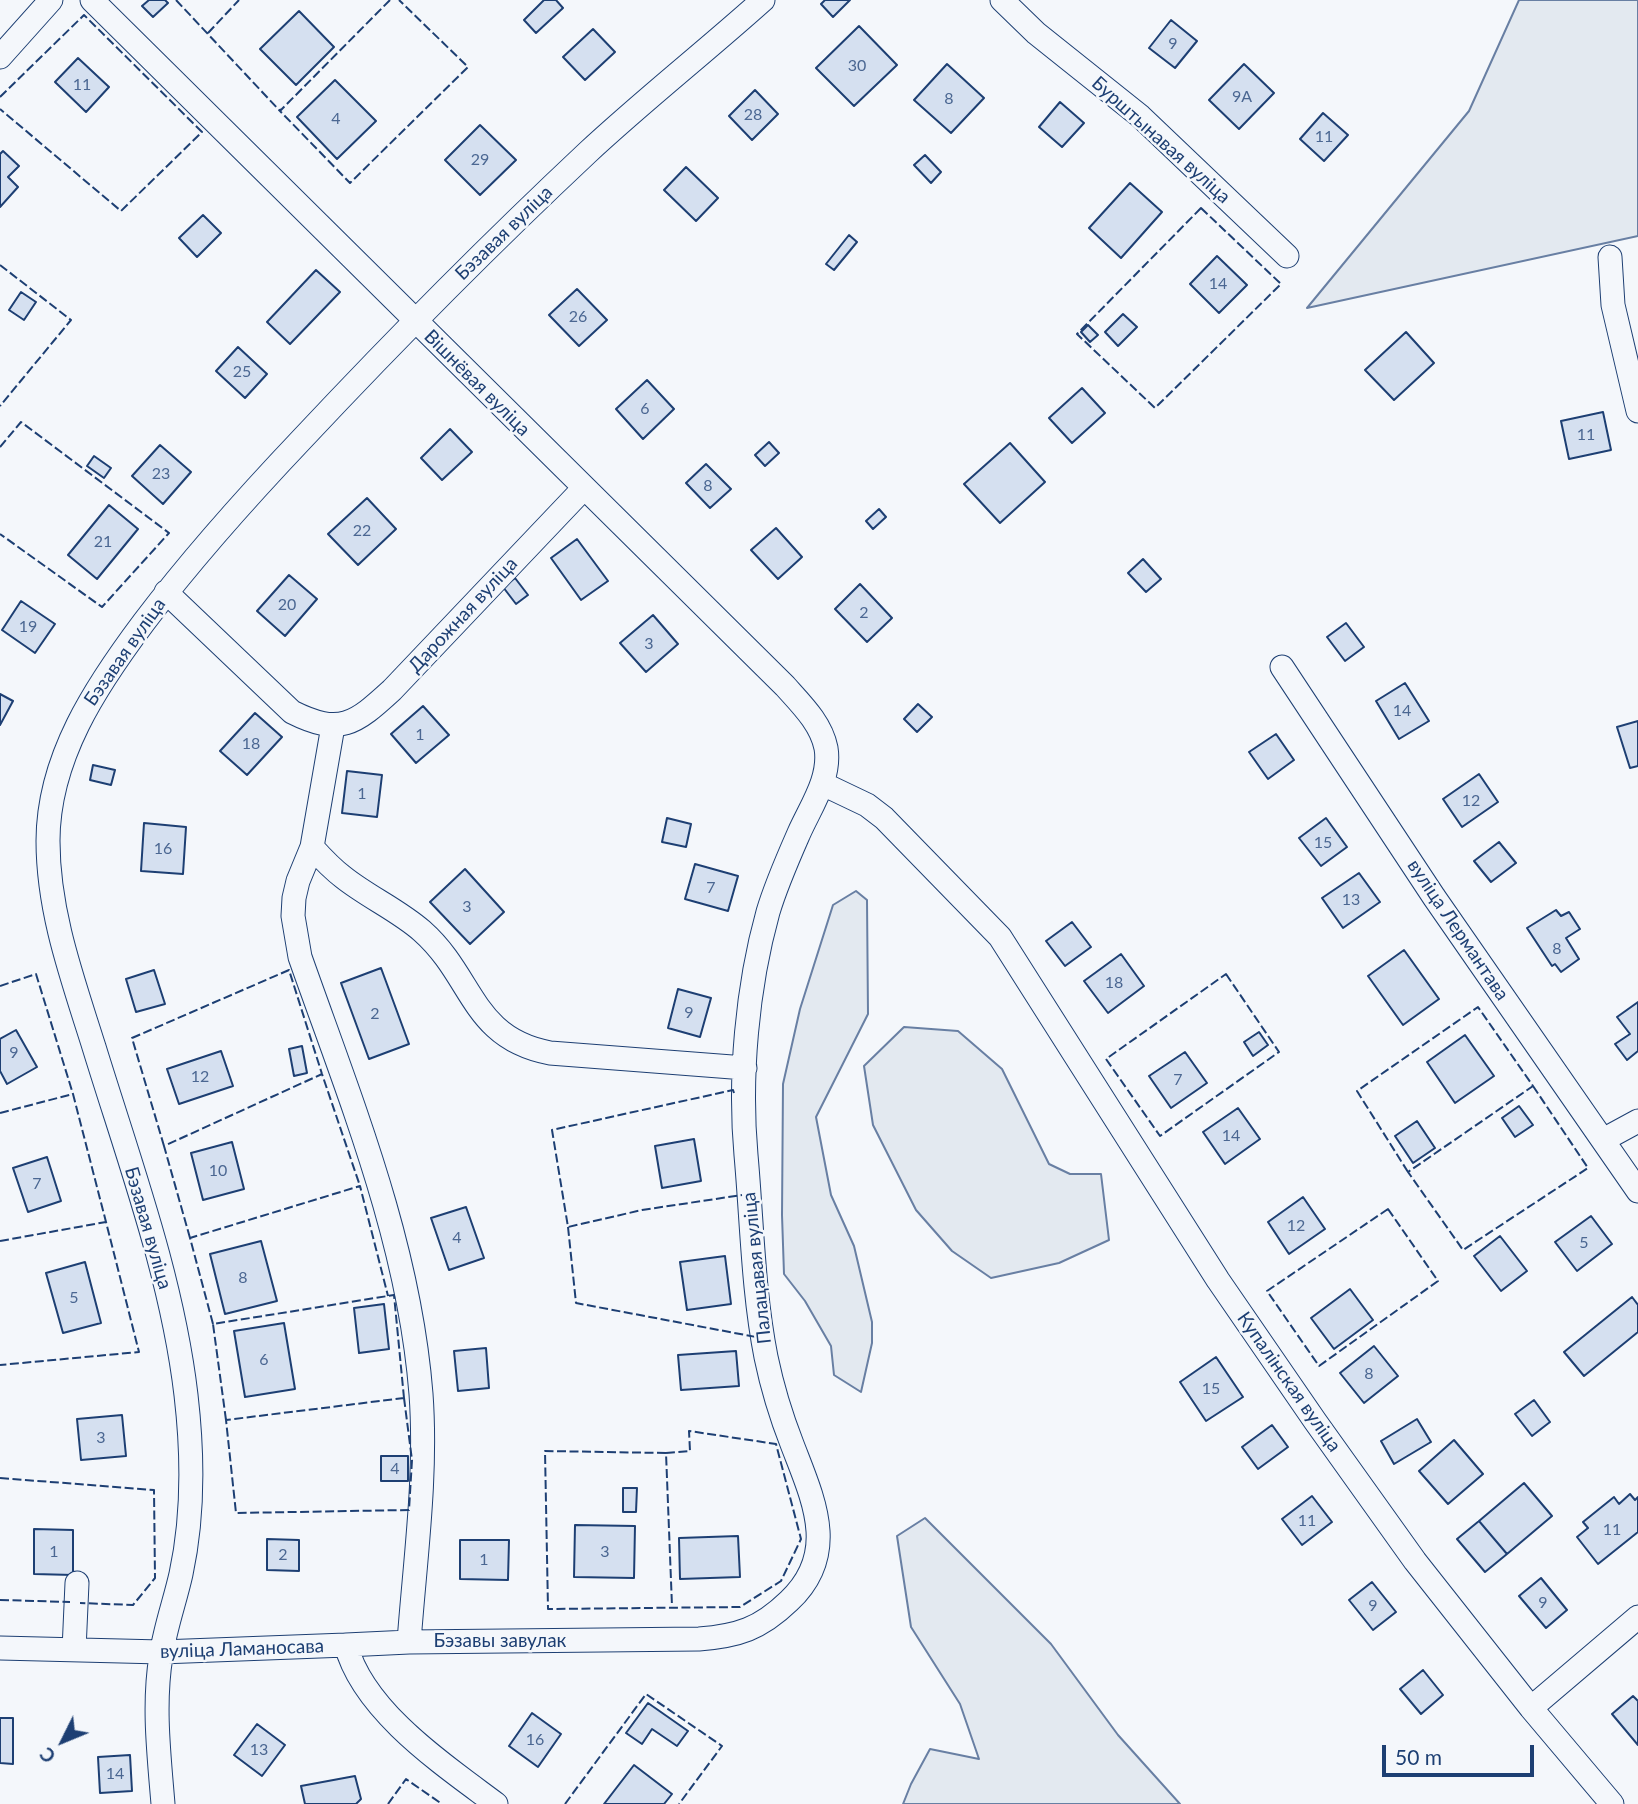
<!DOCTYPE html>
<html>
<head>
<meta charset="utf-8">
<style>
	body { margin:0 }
	#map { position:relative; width:1638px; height:1804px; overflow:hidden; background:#f4f7fb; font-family:Lato,sans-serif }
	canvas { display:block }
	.north { position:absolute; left:28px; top:1706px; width:70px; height:70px; -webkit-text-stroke:5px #f4f7fb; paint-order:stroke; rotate:227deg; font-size:19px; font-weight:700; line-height:28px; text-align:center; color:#1d3f73 }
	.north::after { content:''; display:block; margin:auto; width:24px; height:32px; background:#1d3f73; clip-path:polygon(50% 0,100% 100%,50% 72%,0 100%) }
	.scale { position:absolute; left:1382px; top:1745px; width:152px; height:32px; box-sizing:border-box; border:4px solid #1d3f73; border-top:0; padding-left:9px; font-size:21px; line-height:24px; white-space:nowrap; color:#1d3f73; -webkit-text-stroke:5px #f4f7fb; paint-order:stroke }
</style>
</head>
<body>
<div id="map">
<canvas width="1638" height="1804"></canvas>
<div class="north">С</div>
<div class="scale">50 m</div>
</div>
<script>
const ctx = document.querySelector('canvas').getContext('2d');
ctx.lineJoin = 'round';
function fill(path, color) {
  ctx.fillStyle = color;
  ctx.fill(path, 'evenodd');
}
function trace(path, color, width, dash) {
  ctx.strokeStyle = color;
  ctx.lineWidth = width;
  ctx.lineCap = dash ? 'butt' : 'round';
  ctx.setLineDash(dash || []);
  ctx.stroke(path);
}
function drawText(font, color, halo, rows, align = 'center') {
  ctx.font = font + ' Lato,sans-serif';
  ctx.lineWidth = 5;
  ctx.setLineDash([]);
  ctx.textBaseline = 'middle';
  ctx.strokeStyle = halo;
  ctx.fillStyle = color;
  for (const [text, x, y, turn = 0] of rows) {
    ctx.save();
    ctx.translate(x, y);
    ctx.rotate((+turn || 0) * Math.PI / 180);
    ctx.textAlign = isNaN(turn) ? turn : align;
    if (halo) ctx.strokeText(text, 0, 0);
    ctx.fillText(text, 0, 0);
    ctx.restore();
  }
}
const green = new Path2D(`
	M1519,0H1638V236L1307,308L1469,111Z
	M856,891L867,900L868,1014L816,1117L831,1195L854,1246L872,1322V1343L861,1392L834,1375L831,1346L805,1301L784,1274L782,1215L783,1084L800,1009L833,905Z
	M904,1027L958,1031L1002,1069L1049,1164L1070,1174H1101L1109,1240L1059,1263L991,1278L952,1251L916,1210L873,1125L864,1066Z
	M925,1518L1051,1644L1118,1735L1180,1804H903L911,1784L930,1749L979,1759L960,1704L911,1627L897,1536Z`);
fill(green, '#e3e9f0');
trace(green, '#687fa3', 2);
const building = new Path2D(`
	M149,0H165L168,3L153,17L142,6Z
	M544,0H556L563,8L536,33L524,20Z
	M825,0H850L833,17L821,4Z
	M299,11L334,47L296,85L260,49Z
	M1171,20L1197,41L1175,68L1149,48Z
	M859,26L897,65L854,106L816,68Z
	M593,29L615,52L585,80L563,57Z
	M78,58L109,87L86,112L55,82Z
	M947,64L984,98L951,133L914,100Z
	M1244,64L1274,93L1239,129L1209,100Z
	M335,80L376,121L337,159L297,117Z
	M755,90L778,114L752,140L729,116Z
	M1060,102L1084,123L1062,147L1039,127Z
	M1323,113L1348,135L1324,161L1300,139Z
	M480,125L516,160L480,195L445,160Z
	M3,151L19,166L8,177L18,187L0,207V154Z
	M925,155L941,172L931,183L914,165Z
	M686,167L718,198L696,221L664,190Z
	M1130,183L1162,212L1121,258L1089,228Z
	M203,215L221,233L197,257L179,238Z
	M849,235L857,242L834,270L826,264Z
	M1217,256L1247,285L1219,313L1190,284Z
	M316,270L340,292L290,344L267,322Z
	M577,289L607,320L579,346L549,315Z
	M21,292L36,302L24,320L9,310Z
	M1123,314L1137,327L1118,346L1105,332Z
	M1088,325L1098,335L1090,342L1081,332Z
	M1406,332L1434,363L1394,400L1365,370Z
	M238,347L267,374L245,398L216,371Z
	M647,380L674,409L643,439L616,409Z
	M1082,388L1105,413L1072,443L1049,418Z
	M1603,412L1611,450L1569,459L1561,421Z
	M450,429L472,452L442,480L421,458Z
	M769,442L779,453L765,466L755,455Z
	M1010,443L1045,482L1000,523L964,484Z
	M160,445L191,472L163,504L132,476Z
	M94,456L111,468L104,478L87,466Z
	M706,464L731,489L710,508L686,483Z
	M367,498L396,529L358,565L328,534Z
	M109,505L138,529L97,579L68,555Z
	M879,509L886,517L873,529L866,521Z
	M776,528L802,557L778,579L751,550Z
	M577,539L608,581L581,600L551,558Z
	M1143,559L1161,579L1146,592L1128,573Z
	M289,575L317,599L285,636L257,611Z
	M515,578L528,595L516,604L503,587Z
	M860,584L892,618L867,642L835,609Z
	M21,601L55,624L35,653L2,630Z
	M653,615L678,644L646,672L620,643Z
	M1346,623L1364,647L1345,661L1327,637Z
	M1405,683L1429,721L1399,739L1376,701Z
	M0,694L13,701L0,725Z
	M918,704L932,717L917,732L904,719Z
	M423,706L449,735L416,763L391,734Z
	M255,713L282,737L247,775L220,751Z
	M1638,721V766L1630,768L1617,727Z
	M1276,734L1294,760L1268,779L1249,752Z
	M93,765L115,770L111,785L90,780Z
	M347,771L382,775L377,817L342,813Z
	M1479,774L1498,802L1462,827L1443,799Z
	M667,818L691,824L686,847L662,842Z
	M1326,818L1347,847L1321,866L1299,838Z
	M144,823L186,827L183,874L141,871Z
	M1499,842L1516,863L1491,882L1474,861Z
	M695,864L738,876L728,911L685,899Z
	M465,869L504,912L470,944L430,902Z
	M1359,873L1380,902L1343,928L1322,898Z
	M1556,910L1561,916L1569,912L1580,929L1566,938L1579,959L1561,972L1555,964L1552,966L1527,928Z
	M1072,922L1091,947L1065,966L1046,941Z
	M1404,950L1439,999L1403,1025L1368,976Z
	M1121,954L1144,986L1108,1013L1084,981Z
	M381,968L409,1044L369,1059L341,983Z
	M154,970L165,1004L136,1012L126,979Z
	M678,989L711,998L700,1037L668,1028Z
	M1638,1002V1051L1627,1060L1615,1044L1630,1034L1617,1017Z
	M16,1030L37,1067L7,1084L0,1071V1039Z
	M1259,1032L1268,1045L1253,1056L1244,1042Z
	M1465,1035L1494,1076L1455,1103L1427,1062Z
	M302,1046L307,1073L294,1076L289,1049Z
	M221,1051L233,1086L179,1104L167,1069Z
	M1185,1052L1207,1083L1171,1108L1149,1076Z
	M1519,1106L1533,1125L1515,1137L1502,1118Z
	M1238,1108L1260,1139L1225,1164L1203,1132Z
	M1417,1121L1435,1148L1413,1163L1395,1136Z
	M694,1139L701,1181L662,1188L655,1146Z
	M232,1142L244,1189L203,1200L191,1153Z
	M47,1157L61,1201L28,1212L13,1168Z
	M1303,1197L1325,1229L1289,1254L1268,1222Z
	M466,1207L484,1258L449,1270L431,1218Z
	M1591,1216L1612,1244L1577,1271L1555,1242Z
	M1500,1236L1527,1271L1501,1291L1474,1256Z
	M261,1241L277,1301L225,1314L210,1254Z
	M725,1256L731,1304L687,1310L680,1262Z
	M85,1262L101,1323L63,1333L46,1273Z
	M1350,1289L1373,1320L1334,1349L1311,1318Z
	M1632,1297L1638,1305V1332L1584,1376L1564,1352Z
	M384,1304L389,1349L359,1353L354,1308Z
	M284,1323L295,1389L245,1397L234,1331Z
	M1374,1346L1398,1376L1364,1403L1340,1373Z
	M486,1348L489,1388L458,1391L454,1351Z
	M736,1351L739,1386L681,1390L678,1355Z
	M1216,1357L1243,1397L1206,1421L1180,1382Z
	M1534,1400L1550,1422L1532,1436L1515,1414Z
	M122,1415L126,1456L81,1460L77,1419Z
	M1417,1419L1431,1442L1394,1464L1381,1441Z
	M1272,1425L1288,1447L1258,1469L1242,1447Z
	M1454,1440L1483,1474L1448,1504L1419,1471Z
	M381,1456H408V1481H381Z
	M1524,1483L1552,1516L1507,1554L1479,1521Z
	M623,1488H637L636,1512H623Z
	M1630,1494L1635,1500L1638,1497V1532L1598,1564L1577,1537L1588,1528L1583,1522L1614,1497L1619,1504Z
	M1312,1496L1332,1522L1302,1545L1282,1519Z
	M1479,1521L1507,1554L1485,1572L1457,1539Z
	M575,1525L635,1526L634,1578L574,1577Z
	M34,1529L73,1530V1575L34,1574Z
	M738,1536L740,1577L680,1579L679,1538Z
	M267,1539L299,1540V1571L267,1570Z
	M460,1540H509L508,1580L460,1579Z
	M1541,1578L1567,1610L1546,1628L1519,1596Z
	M1372,1582L1396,1612L1373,1630L1349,1600Z
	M1423,1670L1443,1695L1421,1714L1400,1689Z
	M1633,1696L1638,1701V1745L1612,1714Z
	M648,1703L688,1731L677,1746L652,1729L642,1744L626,1733Z
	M532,1713L561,1734L538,1767L509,1746Z
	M0,1718H13V1764L0,1763Z
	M257,1724L285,1745L262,1776L234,1755Z
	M130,1755L132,1791L100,1793L98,1757Z
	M634,1765L672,1794L664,1804H604Z
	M355,1776L361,1799L356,1804H305L301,1786Z`);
fill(building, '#d5e0f0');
trace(building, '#1d3f73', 2);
const minor = new Path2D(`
	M92,0L785,686C801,704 821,723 826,748C831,778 811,806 799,833C788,858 776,885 768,912C747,987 739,1078 746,1155C752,1222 753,1291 766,1357C772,1386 781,1416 792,1444C813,1499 840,1553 789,1601C760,1629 738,1636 699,1639L409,1642L346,1645
	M1002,0L1036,33L1140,116L1287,256
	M0,57L51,0
	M1610,257L1613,305L1638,411
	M166,592L292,712C340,736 355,724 392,690L583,489
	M1282,667L1434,897L1638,1191
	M333,726L312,847L298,881L294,898L293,916L300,957C350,1099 409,1241 421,1394C427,1476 415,1560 409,1642
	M823,784L867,805L884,818L1000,937L1218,1280L1315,1421L1415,1561L1531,1708L1612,1804
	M312,847C321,857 331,868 343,877C368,897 398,910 422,931C474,977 471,1038 550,1053L745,1068
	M1603,1140L1638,1121
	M0,1648L161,1652L346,1645C363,1711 444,1765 496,1804
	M74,1650L77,1583
	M1531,1708L1638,1617
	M163,1804C159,1755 153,1705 161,1656C165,1628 175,1601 181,1574C194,1514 193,1455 186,1395C172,1276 129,1161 94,1047C73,980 48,913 48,841C48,758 96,686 144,622C193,557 247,497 303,438C395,340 489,245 587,153C644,100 705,52 763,0`);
trace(minor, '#1d3f73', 25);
trace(minor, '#f4f7fb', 23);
trace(new Path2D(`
	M176,0L280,111L281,109
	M390,0L280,111L350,183L468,67L399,0
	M208,33L239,0
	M0,97L84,15L202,132L121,211L0,109
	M1201,208L1281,284L1155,408L1077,334Z
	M0,265L71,320L0,406
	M0,447L21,422L169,533L102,607L0,534
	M1226,974L1279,1052L1160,1136L1106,1059Z
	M0,986L36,974L73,1094
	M1533,1086L1588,1168L1463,1250L1408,1172Z
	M734,1093L733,1090L552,1130L568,1227L642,1210L742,1195
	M0,1113L73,1094L106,1222
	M164,1146L132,1038L289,970L322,1074
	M1408,1172L1357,1091L1478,1007L1533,1086
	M1388,1209L1438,1281L1319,1366L1267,1291Z
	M568,1227L576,1303L756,1337
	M190,1238L164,1146L322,1074L360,1186
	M0,1241L106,1222L139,1352L0,1365
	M213,1324L190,1238L360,1186L388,1296
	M404,1398L412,1460L409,1510L236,1513L226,1420Z
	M226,1420L213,1324L394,1295L404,1398
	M666,1453L545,1451L548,1609L740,1607L781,1581L801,1539L776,1444L689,1431L690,1451L666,1453L672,1606
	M0,1478L154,1490L155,1578L133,1605L80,1603
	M0,1600L70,1602
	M388,1804L406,1779L442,1804
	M565,1804L646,1694L722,1746L679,1804`), '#1d3f73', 2, [9, 3.5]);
drawText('16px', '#4b6792', null, [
	["9",1173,44],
	["30",857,66],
	["11",82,85],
	["9А",1242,97],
	["8",949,99],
	["28",753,115],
	["4",336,119],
	["11",1324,137],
	["29",480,160],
	["14",1218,284],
	["26",578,317],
	["25",242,372],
	["6",645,409],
	["11",1586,435],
	["23",161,474],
	["8",708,486],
	["22",362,531],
	["21",103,542],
	["20",287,605],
	["2",864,613],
	["19",28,627],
	["3",649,644],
	["14",1402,711],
	["1",420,735],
	["18",251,744],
	["1",362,794],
	["12",1471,801],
	["15",1323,843],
	["16",163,849],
	["7",711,888],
	["13",1351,900],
	["3",467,907],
	["8",1557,949],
	["18",1114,983],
	["9",689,1013],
	["2",375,1014],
	["9",14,1053],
	["12",200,1077],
	["7",1178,1080],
	["14",1231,1136],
	["10",218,1171],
	["7",37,1184],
	["12",1296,1226],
	["4",457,1238],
	["5",1584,1243],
	["8",243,1278],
	["5",74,1298],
	["6",264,1360],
	["8",1369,1374],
	["15",1211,1389],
	["3",101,1438],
	["4",395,1469],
	["11",1307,1521],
	["11",1612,1530],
	["1",54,1552],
	["3",605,1552],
	["2",283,1555],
	["1",484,1560],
	["9",1543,1603],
	["9",1373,1606],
	["16",535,1740],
	["13",259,1750],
	["14",115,1774]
]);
drawText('19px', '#1d3f73', '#f4f7fb', [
	["Бурштынавая вуліца",1161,140,42],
	["Бэзавая вуліца",504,233,-44],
	["Вішнёвая вуліца",477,383,45],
	["Дарожная вуліца",463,615,-47],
	["Бэзавая вуліца",125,652,-55],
	["вуліца Лермантава",1458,930,56],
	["Бэзавая вуліца",148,1228,74],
	["Палацавая вуліца",757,1268,-96],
	["Купалінская вуліца",1289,1382,55],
	["Бэзавы завулак",500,1641],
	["вуліца Ламаносава",242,1649,-2]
]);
</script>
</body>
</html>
